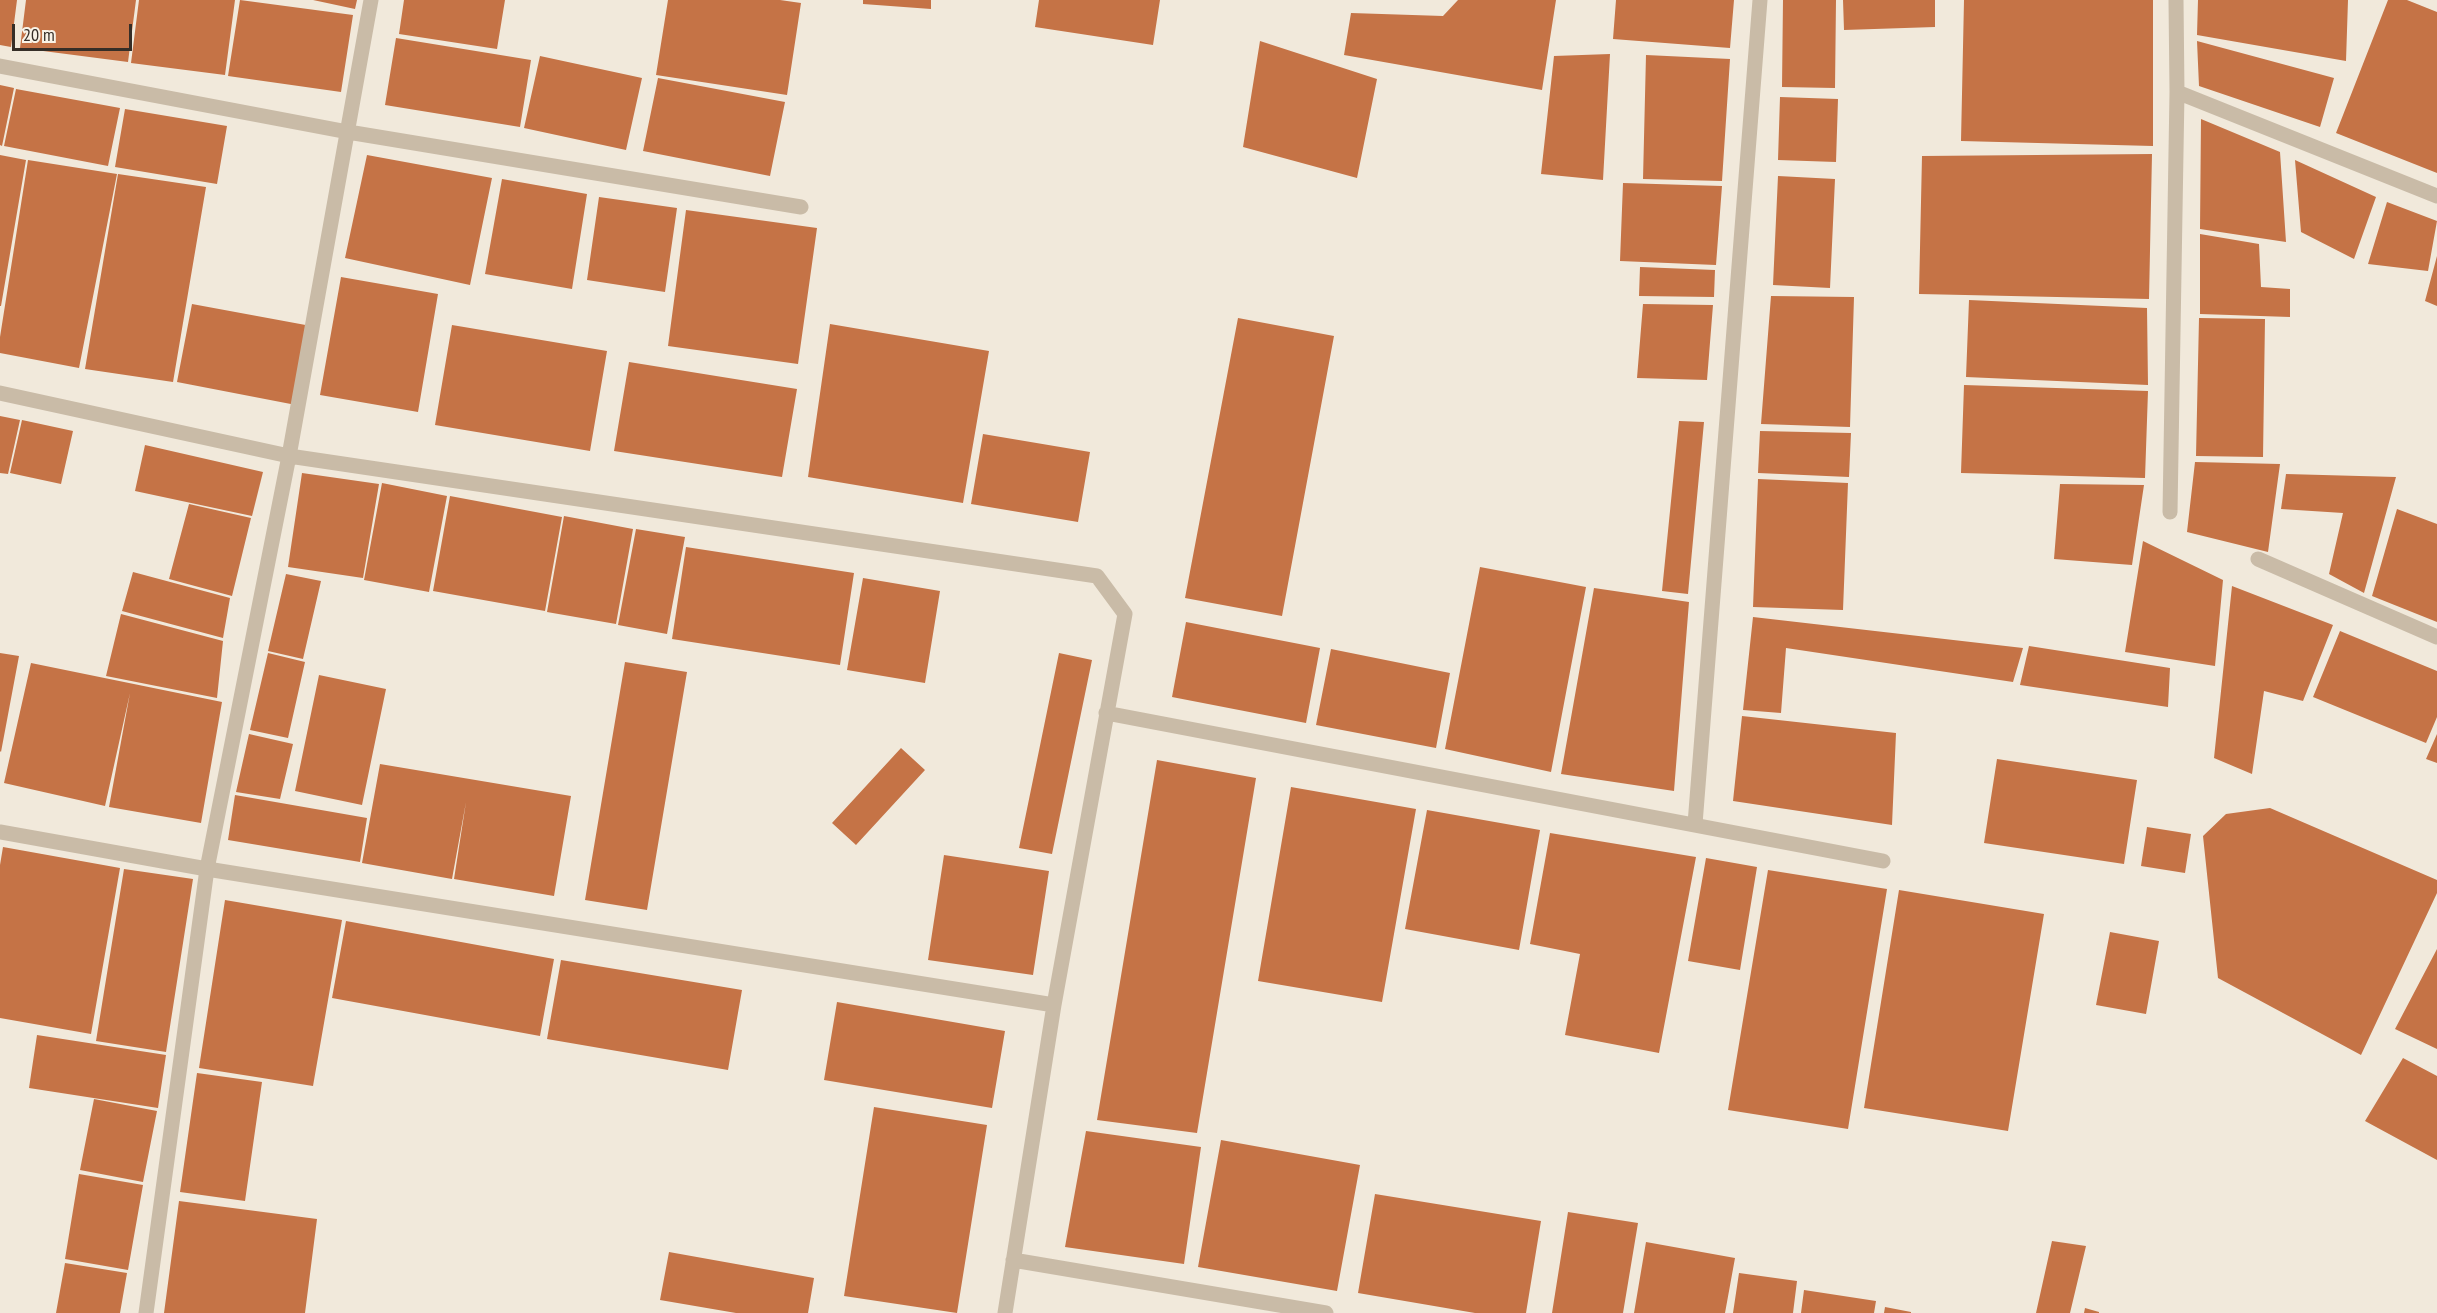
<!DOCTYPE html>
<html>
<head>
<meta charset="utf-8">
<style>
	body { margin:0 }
	#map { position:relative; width:2437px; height:1313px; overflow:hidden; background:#f1e9db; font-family:"PT Sans Narrow",sans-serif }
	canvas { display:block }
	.scale { position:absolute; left:12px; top:24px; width:120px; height:27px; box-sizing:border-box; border:3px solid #362e27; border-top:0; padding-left:8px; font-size:18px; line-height:21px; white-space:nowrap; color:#362e27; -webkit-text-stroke:4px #f9f3e7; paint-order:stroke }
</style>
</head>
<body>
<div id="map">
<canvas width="2437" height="1313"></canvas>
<div class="scale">20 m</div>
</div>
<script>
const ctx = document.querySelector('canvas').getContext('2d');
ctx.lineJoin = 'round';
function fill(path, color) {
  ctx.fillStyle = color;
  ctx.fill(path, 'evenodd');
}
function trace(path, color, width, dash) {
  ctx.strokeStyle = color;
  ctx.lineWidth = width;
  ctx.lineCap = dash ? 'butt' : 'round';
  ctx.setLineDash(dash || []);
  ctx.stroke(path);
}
fill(new Path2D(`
	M0,0H17L11,47L0,45Z
	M26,0H136L128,62L20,48Z
	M139,0H235L225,75L131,63Z
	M240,0L353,15L341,92L228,76Z
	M313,0H357L355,9Z
	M404,0H505L497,49L399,34Z
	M668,0H780L801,3L787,95L656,75Z
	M863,0H931V9L863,4Z
	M1039,0H1160L1153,45L1035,27Z
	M1458,0H1556L1542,90L1344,55L1351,13L1443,16Z
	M1616,0H1734L1730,48L1613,39Z
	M1783,0H1836L1835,88L1782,87Z
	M1843,0H1935V27L1844,30Z
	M1964,0H2153V146L1961,141Z
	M2198,0H2348L2346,61L2197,35Z
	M2388,0H2407L2437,12V173L2336,133Z
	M396,38L531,60L520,127L385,105Z
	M1260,41L1377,79L1357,178L1243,147Z
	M2197,41L2334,78L2320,127L2199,86Z
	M1610,54L1603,180L1541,174L1554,56Z
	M1646,55L1730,59L1722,181L1643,179Z
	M540,56L642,78L626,150L524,128Z
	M658,78L785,102L770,176L643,151Z
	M0,85L14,88L2,146L0,145Z
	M16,89L120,108L108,166L4,146Z
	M1780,97L1838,99L1836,162L1778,160Z
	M125,109L227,126L217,184L115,167Z
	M2201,119L2280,152L2286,242L2200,229Z
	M2152,154L2149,299L1919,294L1922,156Z
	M0,155L26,160L1,306H0Z
	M367,155L492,178L470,285L345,258Z
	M28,160L117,174L79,368L0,353V337Z
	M2295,160L2376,197L2354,259L2301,232Z
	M118,174L206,187L173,382L85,369Z
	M1778,176L1835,179L1830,288L1773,285Z
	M502,179L587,194L572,289L485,274Z
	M1623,183L1722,186L1716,265L1620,261Z
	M599,197L677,208L665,292L587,280Z
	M2387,202L2437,221L2428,271L2368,264Z
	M686,210L817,228L798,364L668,346Z
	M2200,234L2259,244L2261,287L2290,289V317L2200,314Z
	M2437,256V306L2425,301Z
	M1640,267L1715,270L1714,297L1639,296Z
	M341,277L438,294L418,412L320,395Z
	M1771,296L1854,297L1850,427L1761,424Z
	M1969,300L2147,308L2148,385L1966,377Z
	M192,304L311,326L296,405L177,382Z
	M1643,304L1713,305L1707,380L1637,378Z
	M1238,318L1334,336L1282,616L1185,598Z
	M2199,318L2265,319L2263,457L2196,456Z
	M830,324L989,351L963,503L808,477Z
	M452,325L607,351L590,451L435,425Z
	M629,362L797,389L782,477L614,451Z
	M1964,385L2148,391L2145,478L1961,473Z
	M0,416L20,420L8,474L0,473Z
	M22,420L73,431L61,484L10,473Z
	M1679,421L1704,422L1688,594L1662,591Z
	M1760,431L1851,433L1849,477L1758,473Z
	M983,434L1090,452L1078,522L971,504Z
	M145,445L263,472L252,516L135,491Z
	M2195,462L2280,464L2268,552L2187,532Z
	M302,473L379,484L363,578L288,567Z
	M2286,474L2396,477L2364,593L2329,574L2343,513L2281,509Z
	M1758,479L1848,483L1843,610L1753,607Z
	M382,483L447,496L429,592L364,580Z
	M2060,484L2144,485L2132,565L2054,559Z
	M450,496L562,517L545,611L433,591Z
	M189,504L251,518L232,596L169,579Z
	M2397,509L2437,524V622L2372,596Z
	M564,516L633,529L616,624L547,612Z
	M636,529L685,537L667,634L618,625Z
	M2143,541L2223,580L2215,666L2125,652Z
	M686,547L854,573L840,665L672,639Z
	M1480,567L1586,587L1551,772L1445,749Z
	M133,572L230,598L223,638L122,611Z
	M286,574L321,581L303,659L268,651Z
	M863,578L940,591L925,683L847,670Z
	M2232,586L2333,625L2303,701L2264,691L2252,774L2214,758Z
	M1594,588L1689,602L1674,791L1561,774Z
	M121,614L223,641L217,698L106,676Z
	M1753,617L2023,648L2013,682L1786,648L1781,713L1743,710Z
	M1186,622L1320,648L1306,723L1172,697Z
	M2340,631L2437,671V717L2426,743L2313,697Z
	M2029,646L2170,668L2168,707L2020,685Z
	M1331,649L1450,673L1436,748L1316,725Z
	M0,653L19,656L1,752L0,751Z
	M268,653L305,662L288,738L250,730Z
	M1059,653L1092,660L1052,854L1019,848Z
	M625,662L687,672L647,910L585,900Z
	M31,663L222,702L201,823L109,807L130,693L105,806L4,783Z
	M319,675L386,689L362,805L295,791Z
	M1742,716L1896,733L1892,825L1733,801Z
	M249,734L293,744L280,799L236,792Z
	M2437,734V763L2426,759Z
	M901,748L925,770L856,845L832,823Z
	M1997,759L2137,780L2124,864L1984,843Z
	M1157,760L1256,778L1197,1133L1097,1120Z
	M380,764L571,796L554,896L454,879L466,802L452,879L362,863Z
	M1291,787L1416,809L1382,1002L1258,981Z
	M235,795L367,818L360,862L228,840Z
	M2270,808L2437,880V893L2361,1055L2218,978L2203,836L2226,814Z
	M1427,810L1540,830L1519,950L1405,929Z
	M2147,827L2191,834L2185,873L2141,866Z
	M1550,833L1696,857L1659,1053L1565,1035L1580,954L1530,944Z
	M3,847L120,868L91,1034L0,1018V865Z
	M944,855L1049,871L1033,975L928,960Z
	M1706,858L1757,867L1740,970L1688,961Z
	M124,869L193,879L166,1052L96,1041Z
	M1768,870L1887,889L1848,1129L1728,1110Z
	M1899,890L2044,914L2008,1131L1864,1108Z
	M225,900L342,920L313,1086L199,1068Z
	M346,921L554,959L540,1036L332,998Z
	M2110,932L2159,941L2146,1014L2096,1005Z
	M2437,949V1049L2395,1029Z
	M561,960L742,990L728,1070L547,1039Z
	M837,1002L1005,1031L992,1108L824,1080Z
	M37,1035L166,1055L158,1108L29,1088Z
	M2403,1058L2437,1076V1160L2365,1121Z
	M197,1073L262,1082L245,1201L180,1192Z
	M94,1099L157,1111L143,1182L80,1170Z
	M874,1107L987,1125L957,1313L844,1296Z
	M1086,1131L1201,1147L1184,1264L1065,1247Z
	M1221,1140L1360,1165L1337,1291L1198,1267Z
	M79,1174L143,1185L128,1270L65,1259Z
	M1375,1194L1541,1221L1526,1313H1475L1358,1293Z
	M179,1201L317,1219L305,1313H164Z
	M1568,1212L1638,1223L1623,1313H1552Z
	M2052,1241L2086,1246L2070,1313H2036Z
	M1646,1242L1735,1258L1725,1313H1634Z
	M669,1252L814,1278L808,1313H736L660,1300Z
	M65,1263L127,1273L120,1313H56Z
	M1739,1273L1797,1281L1793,1313H1733Z
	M1804,1290L1876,1301L1874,1313H1801Z
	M1885,1307L1911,1312V1313H1884Z
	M2085,1308L2099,1312V1313H2084Z`), '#c57346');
trace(new Path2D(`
	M0,66L348,132L801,207
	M2177,92L2437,196
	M0,393L289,456L1097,576L1125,614L1054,1005L1005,1313
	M2170,512L2177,92L2176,0
	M2258,559L2437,637
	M1106,713L1883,861
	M1695,824L1760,0
	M0,832L207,869L1054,1005
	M1013,1260L1326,1313
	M146,1313L207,869L289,456L371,0`), '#c9bba7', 15);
</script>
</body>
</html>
